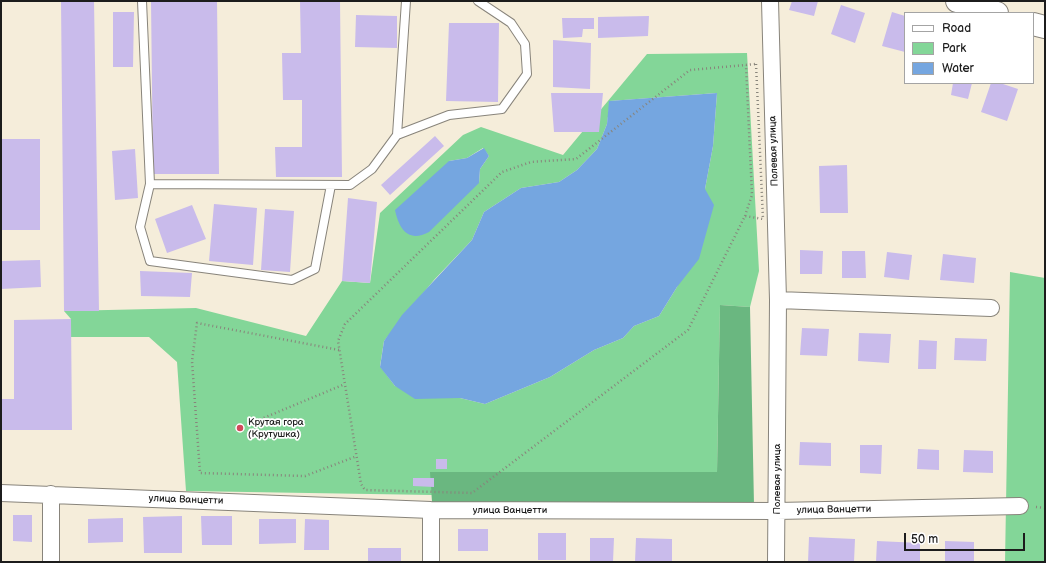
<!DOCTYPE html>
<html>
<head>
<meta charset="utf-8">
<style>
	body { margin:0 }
	#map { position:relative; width:1046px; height:563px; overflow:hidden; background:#f5edda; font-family:"Balsamiq Sans",sans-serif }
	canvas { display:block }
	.frame { position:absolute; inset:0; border:2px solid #1c1c1c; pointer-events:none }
	.legend { position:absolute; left:904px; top:12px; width:130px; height:72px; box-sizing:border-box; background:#fff; border:1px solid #a4a4a4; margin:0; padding:5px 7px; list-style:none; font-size:12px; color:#1c1c1c }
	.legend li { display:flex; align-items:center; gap:8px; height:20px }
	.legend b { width:20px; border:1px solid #a4a4a4 }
	.scale { position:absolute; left:904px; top:533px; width:121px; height:18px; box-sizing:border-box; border:2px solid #1c1c1c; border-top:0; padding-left:5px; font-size:12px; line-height:14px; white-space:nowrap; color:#1c1c1c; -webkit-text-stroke:3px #fff; paint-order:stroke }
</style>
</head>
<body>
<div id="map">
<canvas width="1046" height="563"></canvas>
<div class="frame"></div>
<ul class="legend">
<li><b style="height:5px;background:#fff"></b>Road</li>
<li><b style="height:11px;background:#83d698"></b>Park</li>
<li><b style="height:11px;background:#75a6e0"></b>Water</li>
</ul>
<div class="scale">50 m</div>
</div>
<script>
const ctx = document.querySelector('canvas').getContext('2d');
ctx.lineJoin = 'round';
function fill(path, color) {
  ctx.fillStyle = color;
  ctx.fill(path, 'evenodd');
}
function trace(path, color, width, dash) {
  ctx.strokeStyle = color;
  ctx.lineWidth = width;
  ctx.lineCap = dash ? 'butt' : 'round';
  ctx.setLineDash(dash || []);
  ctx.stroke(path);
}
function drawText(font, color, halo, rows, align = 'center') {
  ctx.font = font + ' "Balsamiq Sans",sans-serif';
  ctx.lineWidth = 3.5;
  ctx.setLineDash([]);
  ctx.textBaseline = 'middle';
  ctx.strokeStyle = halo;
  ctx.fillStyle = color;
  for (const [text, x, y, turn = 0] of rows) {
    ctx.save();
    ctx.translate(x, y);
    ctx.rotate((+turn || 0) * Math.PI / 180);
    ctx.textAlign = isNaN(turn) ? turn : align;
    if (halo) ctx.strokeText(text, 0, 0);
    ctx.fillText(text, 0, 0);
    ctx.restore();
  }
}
fill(new Path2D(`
	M747,53L759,271L750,307L720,305L717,472H431L432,495L186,491L177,362L149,337H71V319L64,311L196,308L306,336L342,281L370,283L380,213L463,135L481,127L563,155L647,54ZM717,93L713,146L705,189L677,287L659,316L634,326L623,338L594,350L550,377L485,404L460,398L395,386L380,366L384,341L434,280L472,240L484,212L521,188L559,182L577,170L597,149L607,124L610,101ZM483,148L489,156L480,169L479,183L449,161L467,158Z
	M1010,272L1045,278V562H1005Z`), '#83d698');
fill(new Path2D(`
	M720,305L750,307L754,505L432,502L430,472H717Z`), '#6ab780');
fill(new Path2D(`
	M717,93L713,146L705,189L714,205L699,259L677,287L659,316L634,326L623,338L594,350L550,377L485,404L460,398L415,399L395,386L380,367L384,341L402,315L472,240L484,212L521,188L559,182L577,170L597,149L607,124L609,101Z
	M484,148L489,156L480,169L479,183L429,232C408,243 399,229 395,210L449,161L467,158Z`), '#75a6e0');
fill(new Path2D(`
	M61,1H94L99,311H64Z
	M151,1H217L219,174H153Z
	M300,1H340L342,177H276L275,147H302V100H283L282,53H301Z
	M792,1H818L814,16L789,10Z
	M841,5L865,13L855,43L831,34Z
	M113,12H134L133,67H113Z
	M892,12L905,16V52L882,46Z
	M356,15L397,16V48L355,47Z
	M649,16L648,36L598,38V17Z
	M562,18H594V29H583L582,37L563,38Z
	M449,23H499L498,102L446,101Z
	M553,40L591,43L590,89L553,87Z
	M953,83H972L968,99L951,95Z
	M991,83H1000L1018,89L1007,121L981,112Z
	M551,93H603L599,132H554Z
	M435,136L444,146L390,195L381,185Z
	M1,139H40V230H1Z
	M135,149L138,198L115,200L112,151Z
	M847,165L848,213H820L819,166Z
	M348,198L377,202L370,283L342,281Z
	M214,204L257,208L253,265L209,261Z
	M192,205L206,239L167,253L155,219Z
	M265,209L294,211L290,272L261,270Z
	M800,250L823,251L822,274H800Z
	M842,251H865L866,278H842Z
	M887,252L912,255L909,280L884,277Z
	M943,254L976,258L974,283L940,280Z
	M40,260L41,287L1,289V261Z
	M140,271L192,273L190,297L141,296Z
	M71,319L72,430H1V399H14V320Z
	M802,328L829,329L827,356L800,355Z
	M859,333L891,334L889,363L858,361Z
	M955,338L987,339L986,361L954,360Z
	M919,340L937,341L936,369H918Z
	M800,442L831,443V466L799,465Z
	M860,445H882L881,474L860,473Z
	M918,449L939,450V470L917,469Z
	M964,450L993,451V473L963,472Z
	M436,459H447V469H436Z
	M413,478H434V487L413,486Z
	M13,515H32V542L13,541Z
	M182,516V553H144L143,517Z
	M201,516H232V545H202Z
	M123,518V542L88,543V519Z
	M259,519H296V543L259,544Z
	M305,519L329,520V550H304Z
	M458,529H488V551H458Z
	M538,533H566V560H538Z
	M809,537L855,539L854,562H808Z
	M590,538H614L613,562H590Z
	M636,538L672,539V562H635Z
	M877,541L920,543V562H876Z
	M945,541L974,542V562H945Z
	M368,548H401V562H368Z`), '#c9bbeb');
const lane = new Path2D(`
	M142,1L150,184L350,185L372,169L397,135L406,1
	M397,135L449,115L502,109L527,74L525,44L511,23L478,1
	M150,184L140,227L150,261L292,280L315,269L331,185`);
const street = new Path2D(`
	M770,1L778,300L776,562
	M778,300L991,308
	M1,493L431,510L777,511L1020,506
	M51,562V494
	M431,562V510`);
const secondary = new Path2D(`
	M957,1L997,13
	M1033,24L1045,27`);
trace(lane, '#88847b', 10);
trace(street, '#88847b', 18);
trace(secondary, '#88847b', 24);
trace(new Path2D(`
	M756,64L763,219L745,216L688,330L472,493L365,490L361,484L338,341L345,324L502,172L531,162L576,159L690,70Z
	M745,216L752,195L746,65
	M339,350L197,323L192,361L200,473L305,476L357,456
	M249,424L345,384
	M1036,507L1045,508`), '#88847b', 2.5, [1, 3]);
trace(lane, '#fff', 8);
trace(street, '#fff', 16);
trace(secondary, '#fff', 22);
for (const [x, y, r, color] of [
	[240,428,4,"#d1495b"]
]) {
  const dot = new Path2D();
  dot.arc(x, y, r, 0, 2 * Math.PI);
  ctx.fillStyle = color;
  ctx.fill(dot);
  trace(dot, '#fff', 1.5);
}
drawText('10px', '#1c1c1c', '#fff', [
	["Полевая улица",774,151,-92],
	["Полевая улица",777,479,-90],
	["улица Ванцетти",186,500,2],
	["улица Ванцетти",510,510],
	["улица Ванцетти",834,510,-1]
]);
drawText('10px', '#1c1c1c', '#fff', [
	["Крутая гора",248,422],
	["(Крутушка)",248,434]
], 'left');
</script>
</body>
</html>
